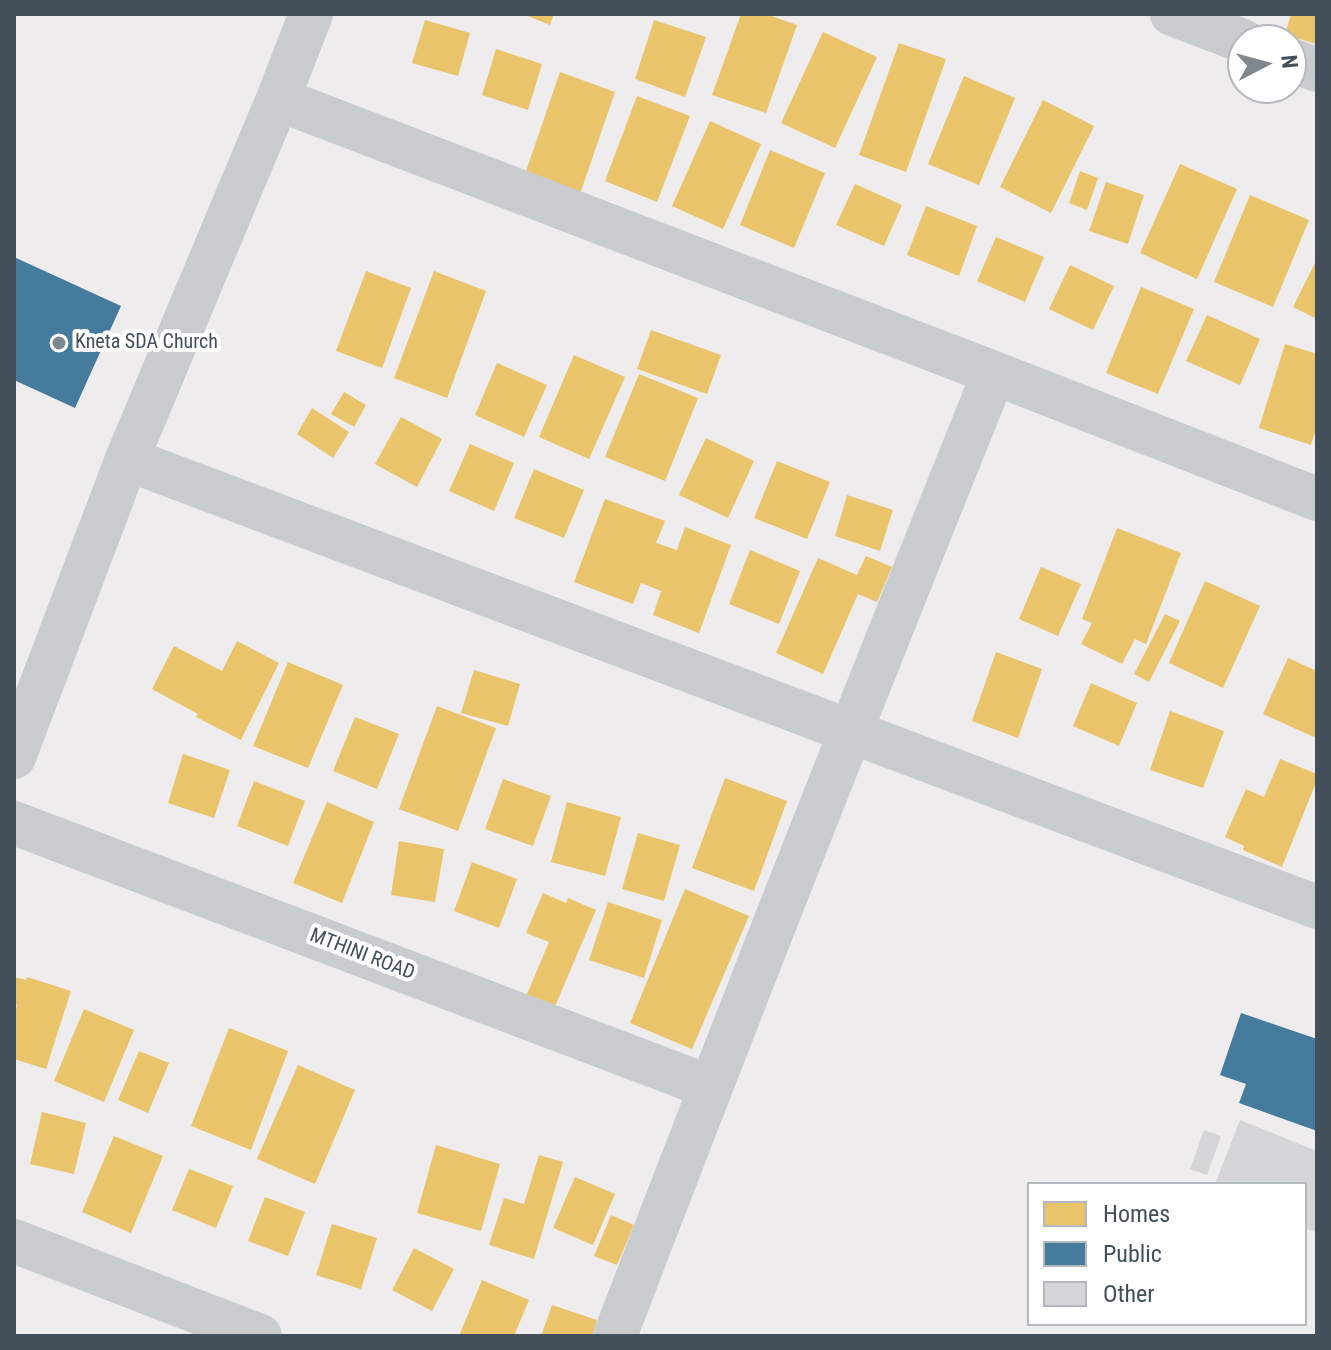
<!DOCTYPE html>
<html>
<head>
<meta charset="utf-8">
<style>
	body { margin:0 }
	#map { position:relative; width:1331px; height:1350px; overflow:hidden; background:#eeeced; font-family:"Roboto Condensed",sans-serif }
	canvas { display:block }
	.frame { position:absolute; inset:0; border:16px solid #43505b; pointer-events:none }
	.legend { position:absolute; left:1027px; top:1182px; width:280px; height:144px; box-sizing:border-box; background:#fff; border:2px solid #b4b9bd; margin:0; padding:10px 14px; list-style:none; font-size:24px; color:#43505b }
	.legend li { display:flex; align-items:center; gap:16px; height:40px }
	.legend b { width:40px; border:2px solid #b4b9bd }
	.north { position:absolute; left:1227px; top:24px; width:80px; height:80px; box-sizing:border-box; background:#fff; border:2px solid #b4b9bd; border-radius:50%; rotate:84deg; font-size:22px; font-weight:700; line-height:32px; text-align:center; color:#43505b }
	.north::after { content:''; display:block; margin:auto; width:28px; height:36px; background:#7f878e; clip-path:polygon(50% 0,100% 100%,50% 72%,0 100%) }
</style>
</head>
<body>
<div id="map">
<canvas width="1331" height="1350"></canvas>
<div class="frame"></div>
<ul class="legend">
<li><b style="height:22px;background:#e9c46a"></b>Homes</li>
<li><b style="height:22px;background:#457b9d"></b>Public</li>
<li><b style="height:22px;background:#d5d4d7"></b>Other</li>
</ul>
<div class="north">N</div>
</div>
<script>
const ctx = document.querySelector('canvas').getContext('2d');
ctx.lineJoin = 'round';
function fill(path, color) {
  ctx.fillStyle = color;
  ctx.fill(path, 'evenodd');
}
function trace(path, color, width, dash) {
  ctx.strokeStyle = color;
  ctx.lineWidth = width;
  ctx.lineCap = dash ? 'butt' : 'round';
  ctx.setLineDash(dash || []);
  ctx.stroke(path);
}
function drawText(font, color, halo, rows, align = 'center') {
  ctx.font = font + ' "Roboto Condensed",sans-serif';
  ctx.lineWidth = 8;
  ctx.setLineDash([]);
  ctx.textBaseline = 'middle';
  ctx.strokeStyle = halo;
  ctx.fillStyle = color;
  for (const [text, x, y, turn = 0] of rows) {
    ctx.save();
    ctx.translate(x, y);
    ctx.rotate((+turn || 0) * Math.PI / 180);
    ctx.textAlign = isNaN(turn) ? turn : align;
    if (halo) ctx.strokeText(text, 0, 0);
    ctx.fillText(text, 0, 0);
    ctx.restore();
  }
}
fill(new Path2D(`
	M523,14H554L550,25Z
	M741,14H766L797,25L766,113L712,95Z
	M1291,14H1317V44L1285,35Z
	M425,20L470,33L458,76L412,63Z
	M654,20L706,37L685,97L635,79Z
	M823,32L877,57L835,148L781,123Z
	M899,43L946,59L906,172L859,155Z
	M496,49L542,64L528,110L482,95Z
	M560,72L615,92L579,197L524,177Z
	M964,76L1015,98L979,185L928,164Z
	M637,96L690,116L657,202L605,181Z
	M1043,100L1094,126L1051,213L1000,187Z
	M710,121L761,144L723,229L672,206Z
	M770,150L825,173L794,248L740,225Z
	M1180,164L1237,189L1197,279L1140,253Z
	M1080,171L1098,178L1087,210L1069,203Z
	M1106,182L1144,195L1128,244L1089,231Z
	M855,184L902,205L884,246L836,225Z
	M1250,195L1309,220L1273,307L1214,282Z
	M926,206L977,226L959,276L907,255Z
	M996,237L1044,257L1025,302L977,281Z
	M1317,259V319L1293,307Z
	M1070,265L1114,286L1093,330L1049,309Z
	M366,271L411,288L382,368L336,351Z
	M434,271L486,291L447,398L394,378Z
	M1141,287L1194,309L1158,394L1106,373Z
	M1207,315L1260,339L1240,385L1186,361Z
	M651,330L721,355L707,394L637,369Z
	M1285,344L1317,354V426L1311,445L1259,428Z
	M574,355L625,377L589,459L539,437Z
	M497,363L547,385L524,437L475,415Z
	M639,374L698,398L665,481L605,457Z
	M344,392L366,405L354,427L331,414Z
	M312,408L349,432L333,458L297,434Z
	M401,417L442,439L417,487L375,464Z
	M706,438L754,461L728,518L679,495Z
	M470,444L514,463L494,511L449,491Z
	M777,461L830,482L807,539L754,518Z
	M534,469L584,490L564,538L514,518Z
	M847,495L893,510L880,551L835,536Z
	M605,499L665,521L656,543L677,550L685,527L731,545L699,633L653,615L661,591L641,583L633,604L574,582Z
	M1117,528L1181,553L1146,644L1135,639L1122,664L1081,644L1092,623L1082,619Z
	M750,550L800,571L779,624L729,604Z
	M866,556L892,567L877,602L858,594L823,674L776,653L818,558L857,575Z
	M1041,567L1081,584L1058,636L1019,619Z
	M1205,581L1260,606L1223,688L1169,663Z
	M1165,614L1180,621L1149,682L1134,674Z
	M237,641L279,663L241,740L196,717L198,714L152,689L174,646L222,671Z
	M996,652L1042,669L1018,738L972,721Z
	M1288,658L1317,671V731L1314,737L1263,714Z
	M288,662L343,685L308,768L253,746Z
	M474,670L520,684L508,726L461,713Z
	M1091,683L1137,703L1119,746L1073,726Z
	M437,706L496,728L458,831L399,809Z
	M1170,711L1224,731L1203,788L1150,770Z
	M355,717L399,734L377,789L333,771Z
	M183,754L230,770L214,818L168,803Z
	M1280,759L1317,774V780L1282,867L1243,850L1244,846L1225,837L1246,789L1264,797Z
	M725,778L787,801L754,891L692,868Z
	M503,779L551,796L533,846L485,829Z
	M254,781L305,801L288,846L237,826Z
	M327,802L374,822L342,903L293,883Z
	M567,802L621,817L605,876L551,862Z
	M638,833L680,845L664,901L622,889Z
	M399,841L444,849L435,902L391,895Z
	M472,862L517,879L499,928L454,911Z
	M685,889L749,916L692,1049L630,1023Z
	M543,893L566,903L568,898L596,910L553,1011L525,999L549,942L526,933Z
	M608,902L662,920L644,978L589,960Z
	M14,977L26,980L27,977L71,991L46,1069L14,1059V1015L17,1005L14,1004Z
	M84,1009L134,1030L104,1102L54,1081Z
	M229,1028L288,1051L251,1150L191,1126Z
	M139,1051L169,1063L148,1113L118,1100Z
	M298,1065L355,1090L315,1184L257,1159Z
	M42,1112L86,1123L74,1174L30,1164Z
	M114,1136L163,1156L131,1233L82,1212Z
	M436,1145L500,1164L481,1231L417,1213Z
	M539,1155L563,1162L534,1259L489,1245L504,1198L524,1204Z
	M189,1169L233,1186L216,1228L172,1210Z
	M575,1177L615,1194L593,1245L553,1228Z
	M265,1197L305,1212L288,1256L248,1241Z
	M611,1215L634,1225L617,1265L594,1256Z
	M332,1224L377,1238L361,1289L316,1275Z
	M414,1248L454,1269L432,1311L392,1290Z
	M482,1280L529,1300L514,1336H459Z
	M552,1305L597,1320L592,1336H541Z`), '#e9c46a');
fill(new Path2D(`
	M14,257L121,306L75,408L14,380Z
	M1241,1013L1317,1039V1131L1239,1103L1246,1084L1220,1075Z`), '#457b9d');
fill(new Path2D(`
	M1240,1120L1317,1151V1233L1305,1228V1184H1215Z
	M1204,1130L1221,1136L1207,1175L1190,1169Z`), '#d5d4d7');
trace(new Path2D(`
	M1172,14L1243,41
	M1291,60L1317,70
	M278,99L994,373L1317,499
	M127,459L1317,907
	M14,757L127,459L278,99L311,14
	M14,823L710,1087
	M14,1241L260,1336
	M615,1336C738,1014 865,693 994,373`), '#c9ccce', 44);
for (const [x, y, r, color] of [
	[59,343,8,"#7f878e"]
]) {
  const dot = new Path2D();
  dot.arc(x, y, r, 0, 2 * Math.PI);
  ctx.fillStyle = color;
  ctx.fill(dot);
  trace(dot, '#fff', 3);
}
drawText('20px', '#43505b', '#fff', [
	["Kneta SDA Church",75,343]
], 'left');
drawText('20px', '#43505b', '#fff', [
	["MTHINI ROAD",362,955,21]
]);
</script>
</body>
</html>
